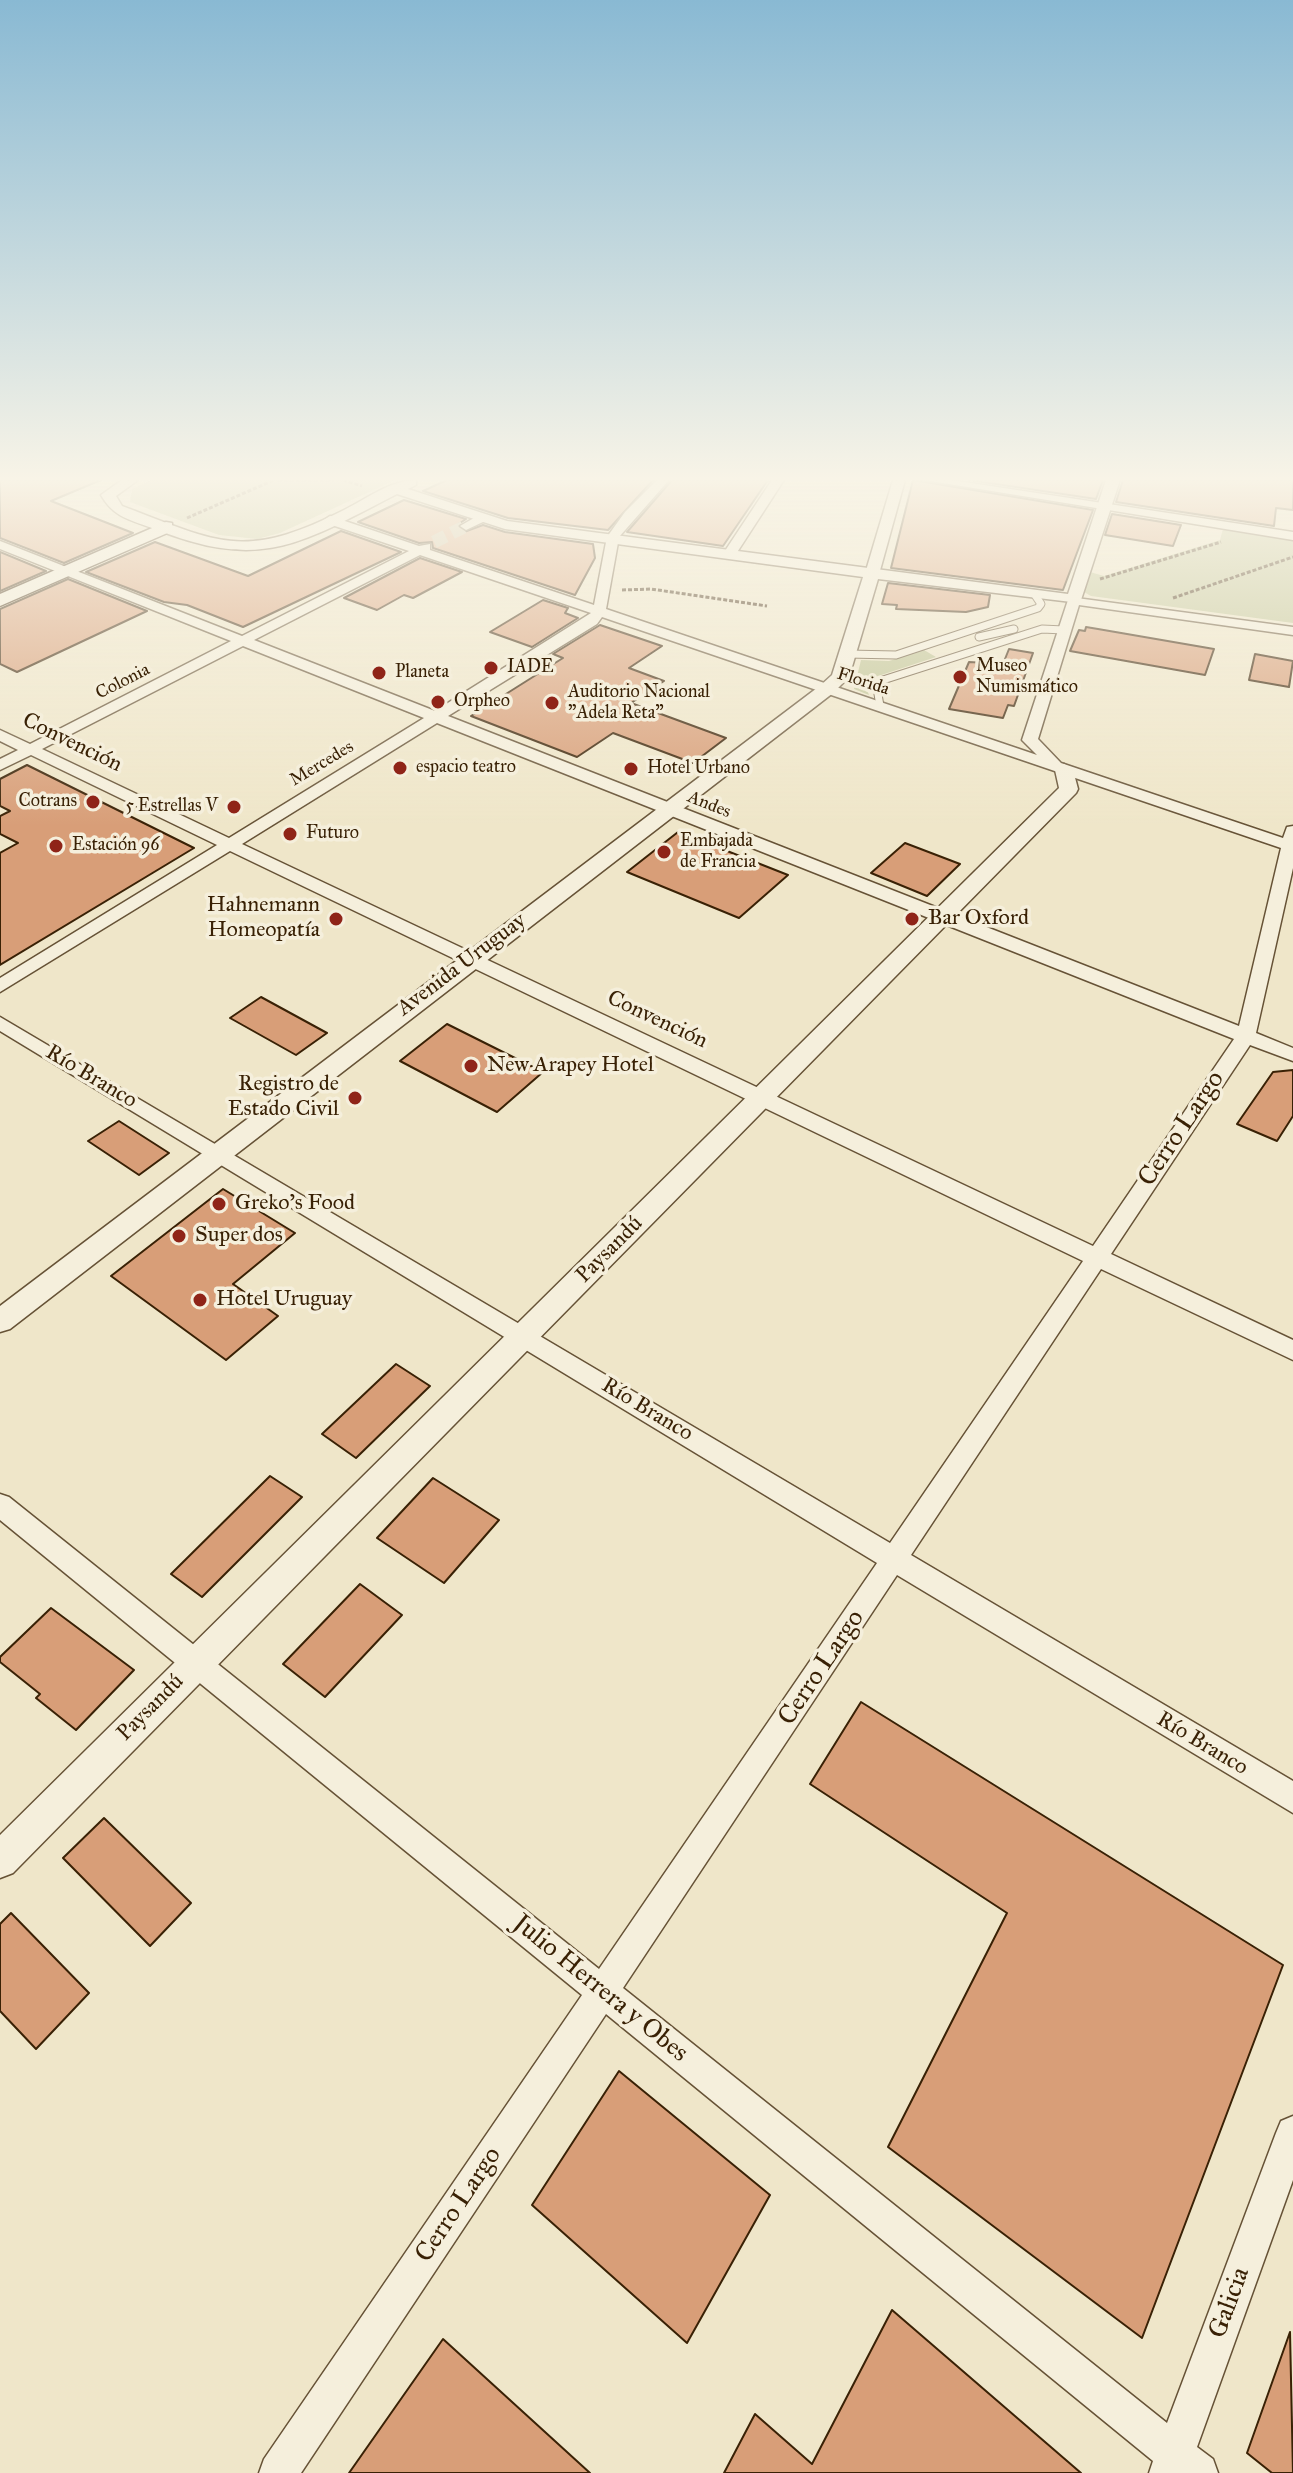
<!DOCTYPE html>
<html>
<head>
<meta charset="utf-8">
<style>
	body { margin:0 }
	canvas { display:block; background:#efe6c9 }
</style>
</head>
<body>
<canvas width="1293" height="2473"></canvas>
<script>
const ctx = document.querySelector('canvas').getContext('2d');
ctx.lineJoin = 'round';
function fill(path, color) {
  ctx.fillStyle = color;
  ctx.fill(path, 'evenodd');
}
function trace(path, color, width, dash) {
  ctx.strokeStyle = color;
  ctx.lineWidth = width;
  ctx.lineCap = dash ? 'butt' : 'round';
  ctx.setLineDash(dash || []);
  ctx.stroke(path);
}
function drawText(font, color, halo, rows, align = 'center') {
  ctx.font = font + ' "IM FELL Great Primer",serif';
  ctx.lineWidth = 7;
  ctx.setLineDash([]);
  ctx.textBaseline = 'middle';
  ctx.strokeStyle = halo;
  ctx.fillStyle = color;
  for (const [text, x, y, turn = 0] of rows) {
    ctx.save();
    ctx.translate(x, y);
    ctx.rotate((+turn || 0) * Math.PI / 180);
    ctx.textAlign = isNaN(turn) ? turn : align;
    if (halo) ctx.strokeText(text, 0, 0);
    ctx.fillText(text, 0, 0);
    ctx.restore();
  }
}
fill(new Path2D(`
	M151,480H395L280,533L257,539L219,535L130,502L132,489Z
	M1223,529L1293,540V623L1091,596L1084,592L1090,572L1104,576L1220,540Z
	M924,650L936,657L863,681L869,695L854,689L861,660L889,661Z`), '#bfc393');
const building = new Path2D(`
	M0,480H101L51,501L133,533L64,563L0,538Z
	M447,480H653L608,530L508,518L423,491Z
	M672,480H768L723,546L627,532Z
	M913,480L1093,510L1063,590L891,568Z
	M969,480H1103L1096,499Z
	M1123,480H1293V510L1276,508L1274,526L1116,502Z
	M404,500L466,519L457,525L464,532L483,525L505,532L593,544L595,558L575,595L433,548L432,542L419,543L358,522Z
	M1112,514L1181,525L1173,546L1105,535Z
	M341,531L401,552L243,627L187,605L164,602L86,572L155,542L248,576Z
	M0,552L46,571L0,591Z
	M420,558L462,572L413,598L404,595L377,610L344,598Z
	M68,579L147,611L17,672L0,664V609Z
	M888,583L990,595L988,607L966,612L896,609L897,605L882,604Z
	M543,600L568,608L565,613L578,618L532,647L490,632Z
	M600,625L662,646L629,668L664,681L631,703L726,738L693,763L613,733L577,757L471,716L563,658L553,654Z
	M1086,627L1098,629L1214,649L1205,675L1070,651L1079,630L1085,631Z
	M1009,649L1033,653L1014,706L1008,705L1003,718L949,709L969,662L1003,664Z
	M1255,654L1293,661L1289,687L1249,680Z
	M27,765L194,848L0,965V853L18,843L0,834V816L10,811L0,806V779Z
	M678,832L684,834L788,875L739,918L627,872Z
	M905,843L960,864L927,896L871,873Z
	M261,997L327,1033L296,1055L230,1018Z
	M447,1024L543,1072L497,1112L400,1061Z
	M1293,1070V1116L1277,1141L1237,1124L1273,1072Z
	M119,1121L169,1153L139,1175L88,1141Z
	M223,1189L295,1233L233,1284L278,1316L226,1360L111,1276Z
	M396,1364L430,1386L356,1458L322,1434Z
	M270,1476L302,1497L202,1597L171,1574Z
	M433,1478L499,1520L444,1583L377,1538Z
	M360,1584L402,1615L325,1697L283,1664Z
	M51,1608L134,1670L76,1730L36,1698L40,1694L0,1662V1657Z
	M861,1702L1283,1965L1142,2338L888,2147L1007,1913L810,1784Z
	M104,1818L191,1903L150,1946L63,1858Z
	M11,1913L89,1993L36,2049L0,2011V1924Z
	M619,2071L770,2195L687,2343L532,2205Z
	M892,2310L1081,2473H724L755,2414L812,2464Z
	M1290,2332L1293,2473H1272L1247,2453Z
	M443,2339L590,2473H349Z`);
fill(building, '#d89e78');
trace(building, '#392105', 2);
trace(new Path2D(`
	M434,542L466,526`), '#cbbfa2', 13, [13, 7]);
const service = new Path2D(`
	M979,637L1014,629
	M847,654L896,655L1038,608L1041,604L1035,595
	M880,706L877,688L883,680L1042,629L1064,630`);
const minor = new Path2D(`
	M657,480H669L619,537L606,609L1037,755L1022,740L1069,597L1293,627V635L1079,605L1038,739L1061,763L1283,838L1287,827L1293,826V868L1256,1033L1293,1048V1061L1250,1045L1111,1254L1293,1340V1360L1101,1269L911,1555L1293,1781V1813L897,1575L623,1988L1167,2423L1276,2133L1281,2121L1293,2116V2180L1197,2447L1213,2459L1218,2473H1149L1153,2461L606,2014L301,2473H259L264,2459L582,1995L0,1520V1494L9,1497L599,1969L877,1563L0,1031V1017L890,1543L1083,1261L230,851L0,992V978L217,845L31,755L0,770V759L18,750L0,741V730L30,744L231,641L0,549V541L242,636L409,551L326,523L324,520L330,516L419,546L430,544V550L594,605L607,537L625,512ZM420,555L591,613L435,711L254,640ZM602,617L1281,848L1239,1026L448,716L597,624ZM243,646L424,718L229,838L42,749ZM437,723L1234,1039L1093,1246L242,844Z
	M772,480H784L734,557H724L723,554Z
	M893,480H905L879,574L872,578L865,574Z
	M924,480H951L1293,532V540Z
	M481,514L485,515V521L466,530L460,526Z`);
const tertiary = new Path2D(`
	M122,480H138L116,496L122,506C220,543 243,561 344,510C366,499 391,480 416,480V485L408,489L507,521L1068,594L1106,480H1120L1080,603L878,579L849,677L833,693L10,1329L0,1332V1306L821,685L832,675L863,577L505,529L397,494C301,543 263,572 155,529C131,520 114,518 101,495Z
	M1064,764L1073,770L1078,789L1076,793L13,1873L0,1878V1835L1059,788L1055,770Z`);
const secondary = new Path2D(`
	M166,522L172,523V531L0,606V594Z`);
trace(service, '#665236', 9);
trace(minor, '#665236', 3);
trace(tertiary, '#665236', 3);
trace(secondary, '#392105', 3);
trace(new Path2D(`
	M278,480H334
	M343,480L362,486
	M187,518L274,480
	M1100,579L1221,542
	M622,590L651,589L767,606
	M1173,598L1293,557`), '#392105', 3, [4, 2]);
trace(service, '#f5efdc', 7);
fill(minor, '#f5efdc');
fill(tertiary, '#f5efdc');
fill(secondary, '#f5efdc');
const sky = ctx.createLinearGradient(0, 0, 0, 826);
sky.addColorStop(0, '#89b9d3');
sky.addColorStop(0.58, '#f8f4e7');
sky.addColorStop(1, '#f8f4e700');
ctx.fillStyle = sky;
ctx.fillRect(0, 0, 1293, 826);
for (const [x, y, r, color] of [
	[491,668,8,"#8f2418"],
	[379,673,8,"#8f2418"],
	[960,677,8,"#8f2418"],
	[438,702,8,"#8f2418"],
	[552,703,8,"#8f2418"],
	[400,768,8,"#8f2418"],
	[631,769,8,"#8f2418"],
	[93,802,8,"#8f2418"],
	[234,807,8,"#8f2418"],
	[290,834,8,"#8f2418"],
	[56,846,8,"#8f2418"],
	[664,852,8,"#8f2418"],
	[336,919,8,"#8f2418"],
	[912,919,8,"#8f2418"],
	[471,1066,8,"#8f2418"],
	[355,1098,8,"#8f2418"],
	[219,1204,8,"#8f2418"],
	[179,1236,8,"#8f2418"],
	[200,1300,8,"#8f2418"]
]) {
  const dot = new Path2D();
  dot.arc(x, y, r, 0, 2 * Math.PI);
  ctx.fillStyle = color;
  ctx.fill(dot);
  trace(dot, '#f5efdc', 3);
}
drawText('18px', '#392105', '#f5efdc', [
	["Museo",976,667],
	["Numismático",976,688],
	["IADE",507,668],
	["Planeta",395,673],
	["Auditorio Nacional",568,693],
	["\"Adela Reta\"",568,714],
	["Orpheo",454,702],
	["espacio teatro",416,768],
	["Hotel Urbano",647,769],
	["Cotrans",77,802,"right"],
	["5 Estrellas V",218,807,"right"],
	["Futuro",306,834],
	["Embajada",680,842],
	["de Francia",680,863],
	["Estación 96",72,846]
], 'left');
drawText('18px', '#392105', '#f5efdc', [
	["Colonia",123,682,-27],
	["Florida",863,682,18],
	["Mercedes",322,764,-31],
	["Andes",709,805,22]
]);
drawText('22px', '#392105', '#f5efdc', [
	["Convención",72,743,26],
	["Avenida Uruguay",462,965,-37],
	["Convención",657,1020,25],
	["Río Branco",91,1077,31],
	["Paysandú",610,1250,-45],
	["Río Branco",647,1410,31],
	["Paysandú",151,1708,-45],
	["Río Branco",1202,1744,31]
]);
drawText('22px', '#392105', '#f5efdc', [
	["Hahnemann",320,906,"right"],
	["Homeopatía",320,931,"right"],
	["Bar Oxford",928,919],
	["New Arapey Hotel",487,1066],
	["Registro de",339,1085,"right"],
	["Estado Civil",339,1110,"right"],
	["Greko's Food",235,1204],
	["Super dos",195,1236],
	["Hotel Uruguay",216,1300]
], 'left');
drawText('26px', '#392105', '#f5efdc', [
	["Cerro Largo",1182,1129,-56],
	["Cerro Largo",822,1668,-56],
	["Julio Herrera y Obes",600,1989,39],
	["Cerro Largo",459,2205,-56],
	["Galicia",1230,2303,-70]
]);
</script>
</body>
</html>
